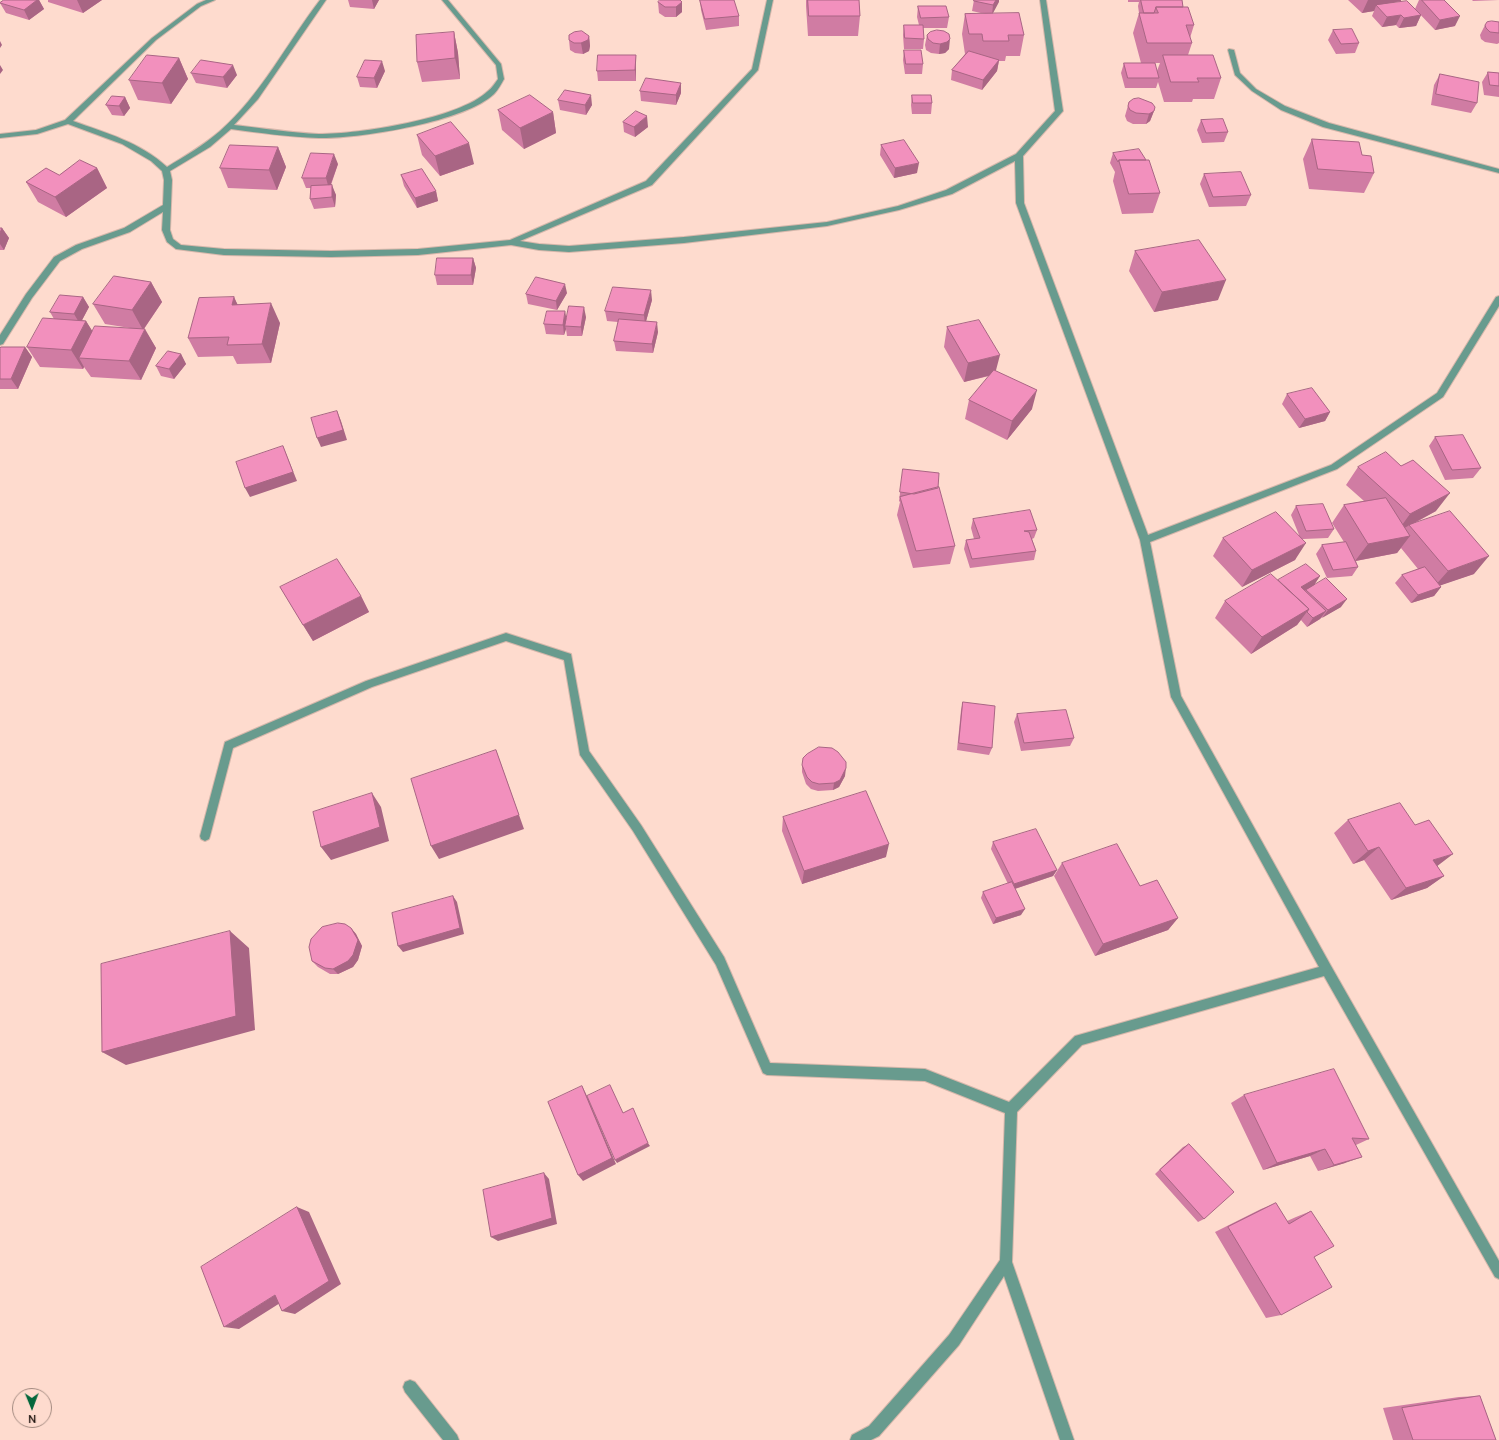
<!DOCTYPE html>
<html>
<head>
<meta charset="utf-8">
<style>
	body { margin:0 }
	#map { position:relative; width:1499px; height:1440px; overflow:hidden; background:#fedbce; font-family:Manrope,sans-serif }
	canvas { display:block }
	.north { position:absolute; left:12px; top:1388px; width:40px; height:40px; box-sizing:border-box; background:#fedbce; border:1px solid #a48b81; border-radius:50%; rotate:179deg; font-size:11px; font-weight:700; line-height:16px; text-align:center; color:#1d120d }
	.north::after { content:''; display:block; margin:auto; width:14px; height:18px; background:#04673c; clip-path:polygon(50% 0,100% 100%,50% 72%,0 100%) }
</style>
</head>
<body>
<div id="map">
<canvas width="1499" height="1440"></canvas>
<div class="north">N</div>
</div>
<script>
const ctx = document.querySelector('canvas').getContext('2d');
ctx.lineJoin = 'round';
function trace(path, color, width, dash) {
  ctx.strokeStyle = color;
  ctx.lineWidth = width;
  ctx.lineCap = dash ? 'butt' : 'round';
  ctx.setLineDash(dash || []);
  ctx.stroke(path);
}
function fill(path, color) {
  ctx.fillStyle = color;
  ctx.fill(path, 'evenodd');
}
const minor = new Path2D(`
	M206,0H215L201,6L156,40L73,121C106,133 140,142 167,167C185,156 204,145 220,131C261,95 287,43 320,0H326L258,99L234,125C263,128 291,133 319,134C359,134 459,119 488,91C492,88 495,83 498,79L496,65L442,0H448L501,64L504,79C501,84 498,90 494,94C465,122 358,139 319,138C289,137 260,133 231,129L210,147L170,171L172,180L170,230L173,239L181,245L224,249L331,251L418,249L510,240L646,181L752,69L767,0H773L758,70L652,185L520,241L539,244L569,246L684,237L827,222L898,206L946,190L1016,154L1055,111L1040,0H1046L1063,111L1023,156L1024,203L1148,535L1331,465L1437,393L1496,297L1499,296V306L1443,397L1337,469L1150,542L1181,696L1331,966L1499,1261V1279L1495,1277L1324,976L1082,1045L1017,1112L1012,1262L1074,1440H1060L1004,1276L959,1345L879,1436L871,1440H850L852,1435L869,1426L949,1335L1000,1260L1005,1113L925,1081L767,1075L763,1073L716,965L633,831L580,755L564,660L506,641L372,687L233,748L210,836L209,839L205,841L201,839L200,836L225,742L366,681L506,633L571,654L589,751L641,825L724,957L770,1063L925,1069L1009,1102L1075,1036L1319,967L1171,697L1140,540L1016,203L1015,161L952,194L899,210L827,226L684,243L569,252L539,250L511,245L418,255L331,257L224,255L176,249L167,242L162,230L163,212L130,232L82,249L60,261L32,298L3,344L0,345V335L26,294L54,257L76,245L124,228L163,205L164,180L162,171L151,161L122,144L68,124L37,134L0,138V134L36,130L65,120L152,38L197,4Z
	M1229,49L1234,50L1240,73L1256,89L1285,106L1329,123L1499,169V173L1323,127L1281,110L1252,91L1235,75L1228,50Z
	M410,1380L415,1382L457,1435L459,1440H443L405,1392L403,1387L405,1382Z`);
trace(minor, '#d6b7ab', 2);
fill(minor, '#689b8e');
fill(new Path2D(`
	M4,0H39L44,9L29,20L6,13L0,3Z
	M48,0H102L83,13L48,2Z
	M348,0H379L374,9L350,7Z
	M700,0L739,16V26L706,30L701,10Z
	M806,0H859L860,16L858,36H808L806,6Z
	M974,0H999L992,14L1024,35L1020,56H1006L1005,61H999L997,71L982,90L951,80L952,70L965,54L962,34L965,14H985L972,11Z
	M1128,0H1182L1183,7L1194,25L1190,38L1192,43L1188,55L1221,78L1214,99H1193L1192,102H1164L1158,82L1156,88H1125L1121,73L1124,63H1141L1133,33L1139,13L1138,6L1139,2H1128ZM1155,63H1160L1157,71Z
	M1348,0H1401V1L1382,4L1421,15L1416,26L1399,28L1396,25L1382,27L1372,16L1374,11L1362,13Z
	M1419,0H1444L1455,26L1435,30L1415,9Z
	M1472,0H1499L1473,1Z
	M658,2H682V12L676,17H665L659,13Z
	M918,6L949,17L947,28H923L924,39L923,49H904L903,35L904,25H919L917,17Z
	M1499,22V43L1497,44L1485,42L1481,39L1480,35L1485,25Z
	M1333,30L1359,43L1355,53L1336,54L1328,40Z
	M454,32L458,53L460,79L422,82L417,62Z
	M927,35L949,49L945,53L939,54L931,53L926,50L925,45Z
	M589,36L590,46L589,51L583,54L575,53L570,50L569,40Z
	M904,50L923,64L922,74H905L903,60Z
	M636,55V81H598L597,71Z
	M179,58L188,79L171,104L138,100L129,80Z
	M385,71L377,88L360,87L357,77Z
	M1488,72L1499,73V97L1484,95L1482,82Z
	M191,73L237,75L227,88L196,83Z
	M1440,74L1477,103L1471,113L1431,105L1434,85Z
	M681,83V93L676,105L641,101L640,91Z
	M912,95L932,103L931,114H912L911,105Z
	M125,97L130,108L124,116L112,115L106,105Z
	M558,100L592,105L586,115L560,110Z
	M1129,102L1154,111L1150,121L1146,124H1133L1127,121L1125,116Z
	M498,110L553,112L556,133L524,149L502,130Z
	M1201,120L1228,132L1224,142L1202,143L1197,130Z
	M623,122L648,127L635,137L624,132Z
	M417,135L474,164L440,176L422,155Z
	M1312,139L1362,155L1374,173L1364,193L1309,189L1303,159Z
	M881,145L917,173L894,178L880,155Z
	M278,147L286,167L277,190L228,188L220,168Z
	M1113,153L1160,193L1153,213L1122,214L1113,181L1115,172L1110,163Z
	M338,164L331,185L336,195L335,207L314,209L310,199L311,188H306L302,178Z
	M97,168L107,188L66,217L38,202L26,182Z
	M1204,174L1251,195L1246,206L1209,207L1200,184Z
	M401,175L436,191L438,201L417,208L404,186Z
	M0,228H2L9,238L4,250H0Z
	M1135,251L1218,300L1154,312L1129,271Z
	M473,258L476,268L473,285H437L435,275Z
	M151,282L162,302L144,329L156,348L141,380L91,377L84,367L83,369L40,367L27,347L54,319L50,312L83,297L89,307L82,320L86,321L92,331L130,328L105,324L93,304Z
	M567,293L557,310L528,304L526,294Z
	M234,297L237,304L280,323L271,363L237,364L233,356L198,357L188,338Z
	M652,300L646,321L658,332L653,353L616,351L614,341L618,322L607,321L605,311Z
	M586,317L582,336H567L566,329L564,335L546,334L544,324L567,318Z
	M947,327L996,371L1032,409L1007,440L965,419L969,400L989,376L964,382L944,347Z
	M25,347L32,357L18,389H0V349Z
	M181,354L186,364L174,379L161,376L156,366Z
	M1287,394L1330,412L1325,421L1299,428L1282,404Z
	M1435,437L1481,468L1473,478L1445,480L1429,446Z
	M1358,467L1436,511L1413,524L1474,574L1440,585L1441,587L1434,596L1411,603L1395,583L1402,575L1418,569L1401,548L1397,553L1356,561L1358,567L1352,576L1327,578L1316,554L1322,545L1344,542L1332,523L1344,505L1364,501L1346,485Z
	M903,469L938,488L955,546L950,564L913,568L897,515L900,502L899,501Z
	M1296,506L1334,529L1328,538L1303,539L1295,560L1242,587L1213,556L1223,538L1299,535L1291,515Z
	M973,519L1037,530L1034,538L1032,539L1036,551L1034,560L970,568L964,549L966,540L974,539L971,528Z
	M1320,576L1314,585L1341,607L1321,618L1320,619L1307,627L1301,620L1297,625L1251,654L1215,618L1225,601Z
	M280,587L361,596L369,612L313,641Z
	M963,702L992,748L989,755L957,750L961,710Z
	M1017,714L1074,738L1070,746L1021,751L1014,722Z
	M802,765L845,776L839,787L833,790L818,791L811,789L806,784L802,772Z
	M783,817L886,857L802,884L782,831Z
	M1348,820L1415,825L1437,866L1444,876L1427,888L1391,900L1364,860L1353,864L1334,833Z
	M993,842L1057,870L1053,876L1015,889L1021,915L993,924L981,898L983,892L1008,884L991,849Z
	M1062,863L1140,886L1178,918L1168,930L1095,956L1054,876Z
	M351,928L356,934L362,946L358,960L353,967L338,974H330L318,967L312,961Z
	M1244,1095L1369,1139L1356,1145L1345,1163L1318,1171L1310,1156L1263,1170L1231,1103Z
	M1189,1144L1204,1219L1198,1222L1155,1174L1183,1147Z
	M1276,1203L1287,1221L1296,1217L1311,1211L1314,1257L1281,1315L1266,1318L1215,1232L1261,1209Z
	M1480,1396L1496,1440H1393L1383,1408L1459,1397Z`), '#d07ca3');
fill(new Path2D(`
	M37,0H39L44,9L29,20L24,10Z
	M77,0H102L83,13Z
	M372,0H379L374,9Z
	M996,0H999V2L992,15L993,5Z
	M1368,0H1401V1L1376,6L1374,11L1362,13Z
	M682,2V12L676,17V7Z
	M1401,15L1396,25L1382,27L1387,17Z
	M1421,15L1416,26L1399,28L1404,18Z
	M1460,16L1455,26L1435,30L1440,20Z
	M454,32L458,53L460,79L455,58Z
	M589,36L590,46L589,51L583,54L581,43Z
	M950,39L949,49L945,53L939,54L940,44Z
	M0,41L2,45L0,48Z
	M636,55V81L635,70Z
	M179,58L188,79L171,104L162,83Z
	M999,60L997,71L982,90L983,80Z
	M382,61L385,71L377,88L374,78Z
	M0,65L3,70L0,74Z
	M233,65L237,75L227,88L223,77Z
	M681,83V93L676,105V95Z
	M591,95L592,105L586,115L585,105Z
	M125,97L130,108L124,116L119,106Z
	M1154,111L1150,121L1146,124L1149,114Z
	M553,112L556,133L524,149L520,128Z
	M647,116L648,127L635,137L634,127Z
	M469,143L474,164L440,176L435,156Z
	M278,147L286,167L277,190L269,170Z
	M334,154L338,164L329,189L326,178Z
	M919,163L917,173L894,178L895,168Z
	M97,168L107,188L66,217L55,197Z
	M332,185L336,195L335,207L332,197Z
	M436,191L438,201L417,208L415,198Z
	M2,228L9,238L4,250L0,244V233Z
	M473,258L476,268L473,285L471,275Z
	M1226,280L1218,300L1154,312L1162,292Z
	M151,282L162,302L143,330L132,310Z
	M565,284L567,293L557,310L556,301Z
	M651,290L652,300L645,325L644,315Z
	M83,297L89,307L80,324L74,314Z
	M234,297L243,316L232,305Z
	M271,303L280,323L271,363L262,344Z
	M584,307L586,317L582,336L581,327Z
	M565,311L567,321L565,326L566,329L564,335L563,325Z
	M86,321L98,340L79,358L84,367L83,369L71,350Z
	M657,322L658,332L653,353L652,344Z
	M145,329L156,348L141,380L129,361Z
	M25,347L32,357L18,389L11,379Z
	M181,354L186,364L174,379L169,369Z
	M1000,355L995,374L964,382L968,363Z
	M1037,390L1032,409L1007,440L1012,421Z
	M337,411L341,421L347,440L321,447L317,438Z
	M1330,412L1325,421L1299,428L1305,419Z
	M283,446L297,481L250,497L245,488Z
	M1450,493L1436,511L1410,525H1409L1408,526L1397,532L1410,514Z
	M1410,536L1397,553L1355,561L1368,544Z
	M1306,543L1295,560L1242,587L1252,570Z
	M1489,556L1474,574L1433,588L1448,571Z
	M1320,576L1314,585L1296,596L1301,587Z
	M1441,587L1434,596L1411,603L1418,595Z
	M361,596L369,612L313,641L303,625Z
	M1347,599L1341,607L1322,618L1328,610Z
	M1309,609L1297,625L1251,654L1262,637Z
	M1326,611L1320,619L1307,627L1313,618Z
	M496,750L524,829L439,859L431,846Z
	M846,768L845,776L839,787L833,790L834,783Z
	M372,793L381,807L389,841L331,860L321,847Z
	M889,844L886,857L802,884L804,871Z
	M1379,847L1364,860L1353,864L1368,851Z
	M1453,854L1436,867L1433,860Z
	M1057,870L1053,876L1011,890L1014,884Z
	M1444,876L1427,888L1391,900L1406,888Z
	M453,896L457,902L464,934L403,952L398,946Z
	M1025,909L1021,915L993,924L996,918Z
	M1178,918L1168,930L1095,956L1103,944Z
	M351,928L356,934L362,946L358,960L353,967L338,974L333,969Z
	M230,931L249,948L255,1030L126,1065L102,1052Z
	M582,1086L586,1094L616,1164L583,1181L578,1175Z
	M648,1143L650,1146L617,1163L615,1160Z
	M1325,1149L1310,1156L1263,1170L1277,1163Z
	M1362,1157L1345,1163L1318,1171L1334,1165Z
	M544,1173L549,1179L557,1224L498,1241L491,1237Z
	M297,1207L309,1212L341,1284L295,1314L282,1311Z
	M275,1295L288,1298L239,1329L224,1327Z`), '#a96584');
const building = new Path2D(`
	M4,0H37L24,10L0,3Z
	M660,0H680L682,2L676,7H665L658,2Z
	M700,0H734L739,16L705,19Z
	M808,0H859L860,16H809Z
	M974,0H996L993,5L974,1Z
	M1141,0H1182L1183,7H1156L1154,13H1144Z
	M1422,0H1444L1460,16L1440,20Z
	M1407,1L1421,15L1404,18L1401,15L1387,17L1376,5Z
	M918,6H946L949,17L921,18Z
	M1156,7H1188L1194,25H1186L1192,43H1147L1139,13H1158Z
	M1019,13L1024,35H1008L1009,41H983L982,34H969L965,14Z
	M1492,21L1499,22V33L1490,32L1486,28L1485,25L1487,22Z
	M904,25H923L924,39L905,38Z
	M1352,29L1359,43L1341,44L1333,30Z
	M937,30L944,31L949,34L950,39L947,42L940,44L933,43L928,39L927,35L930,32Z
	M582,31L589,36L588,40L581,43H574L569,40V35L574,32Z
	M454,32L455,58L417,62L416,35Z
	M904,50H921L923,64H906Z
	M969,51L999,60L983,80L952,70Z
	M147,55L179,58L162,83L129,80Z
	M598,55H636L635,70L597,71Z
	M1163,55H1213L1221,78H1197L1199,82H1171Z
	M201,60L233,65L223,77L191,73Z
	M365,60L382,61L374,78L357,77Z
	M1124,63H1155L1159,78H1128Z
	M1488,72L1499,73V86L1490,85Z
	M1440,74L1479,82L1477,103L1436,94Z
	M646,78L681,83L676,95L640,91Z
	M565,90L591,95L585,105L558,100Z
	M530,95L553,112L520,128L498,110Z
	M912,95H931L932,103H913Z
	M112,96L125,97L119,106L106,105Z
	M1139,98L1152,103L1155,107L1154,111L1149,114L1136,113L1130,110L1128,106L1129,102L1133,99Z
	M636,111L647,116L634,127L623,122Z
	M1223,119L1228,132L1206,133L1201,120Z
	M451,122L469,143L435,156L417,135Z
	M1312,139L1359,142L1362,155L1371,156L1374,173L1318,169Z
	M904,140L919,163L895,168L881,145Z
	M230,145L278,147L269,170L220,168Z
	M1139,149L1146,160H1119L1118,162L1113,153Z
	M311,153L334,154L326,178H302Z
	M80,160L97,168L55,197L26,182L46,168L59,175Z
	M1119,160H1149L1160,193L1129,194Z
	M422,169L436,191L415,198L401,175Z
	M1241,172L1251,195L1213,197L1204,174Z
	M332,185V197L310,199L311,186Z
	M0,228H2L0,233Z
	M1199,240L1226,280L1162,292L1135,251Z
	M437,258H473L471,275H435Z
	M114,276L151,282L132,310L93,304Z
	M536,277L565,284L556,301L526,294Z
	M613,287L651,290L644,315L605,311Z
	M60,295L83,297L74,314L50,312Z
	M234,297L232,305L271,303L262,344L227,345L229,337L188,338L199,298Z
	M569,306L584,307L581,327L565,326Z
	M547,311H565L563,325L544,324Z
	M43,318L86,321L71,350L27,347Z
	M619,319L657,322L652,344L614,341Z
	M979,320L1000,355L968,363L947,327Z
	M95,326L145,329L129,361L79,358Z
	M1,347H25L11,379H0V349Z
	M168,351L181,354L169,369L156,366Z
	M994,370L1037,390L1012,421L969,400Z
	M1312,388L1330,412L1305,419L1287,394Z
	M337,411L343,430L317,438L311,418Z
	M1463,435L1481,468L1452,470L1435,437Z
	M283,446L293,472L245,488L236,462Z
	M1386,452L1401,466L1413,460L1450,493L1410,514L1358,467Z
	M903,469L939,473L938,488L914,494L900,492Z
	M939,487L955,546L916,551L900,497Z
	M1386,498L1410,536L1368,544L1344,505Z
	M1323,504L1334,529L1306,531L1296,506Z
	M1030,510L1037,530L1024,531L1029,532L1036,551L972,559L966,540L980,538L973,519Z
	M1450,511L1489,556L1448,571L1409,525Z
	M1276,512L1306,543L1252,570L1223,538Z
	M1346,542L1358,567L1333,570L1322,545Z
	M337,559L361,596L303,625L280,587Z
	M1306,564L1320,576L1301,587L1326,611L1313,618L1307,612L1309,609L1278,580Z
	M1425,567L1441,587L1418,595L1402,575Z
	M1271,574L1309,609L1262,637L1225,601Z
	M1326,578L1347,599L1328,610L1306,590Z
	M963,702L995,706L992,748L959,743Z
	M1066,710L1074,738L1024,743L1017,714Z
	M819,747L832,748L838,752L846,762V768L840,780L834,783L819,784L812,782L807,777L802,765L803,758L807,754Z
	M496,750L519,815L431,846L411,779Z
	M866,791L889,844L804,871L783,817Z
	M372,793L380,827L321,847L313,812Z
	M1400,803L1415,825L1429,820L1453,854L1433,860L1444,876L1406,888L1379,847L1368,851L1348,820Z
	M1036,829L1057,870L1014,884L993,842Z
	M1117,844L1140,886L1157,880L1178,918L1103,944L1062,863Z
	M1012,882L1025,909L996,918L983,892Z
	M453,896L460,928L398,946L392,913Z
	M338,923L345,924L351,928L358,940L353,955L348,961L333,969L325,968L312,961L309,947L311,939L322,927Z
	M230,931L236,1016L102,1052L101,964Z
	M1334,1069L1369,1139L1352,1138L1362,1157L1334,1165L1325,1149L1277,1163L1244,1095Z
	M610,1085L623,1113L633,1108L648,1143L615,1160L587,1096Z
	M582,1086L612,1158L578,1175L548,1102Z
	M1189,1144L1234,1192L1204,1219L1160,1170Z
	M544,1173L552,1218L491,1237L483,1190Z
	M1276,1203L1289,1224L1311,1211L1334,1246L1314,1257L1332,1287L1281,1315L1228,1227Z
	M297,1207L329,1281L282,1311L275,1295L224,1327L201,1267Z
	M1480,1396L1496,1440H1413L1402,1408Z`);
fill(building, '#f290bd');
trace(building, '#a96584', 1);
</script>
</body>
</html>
